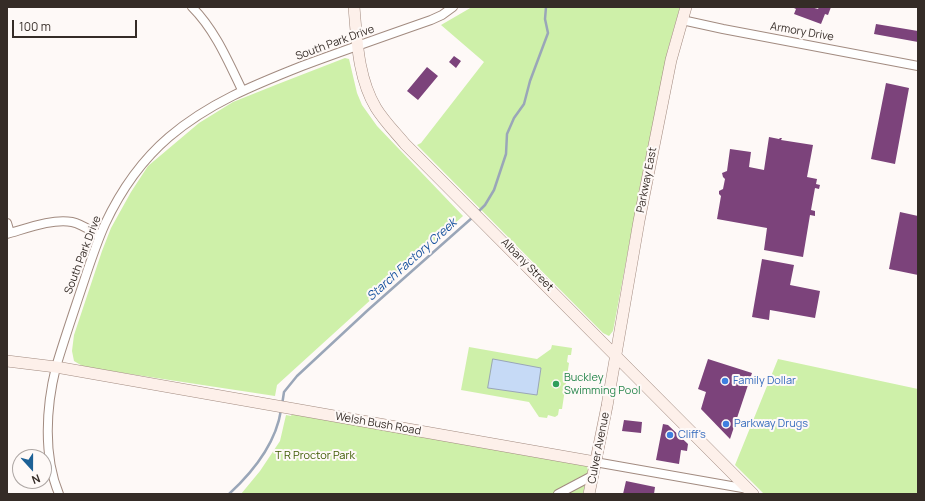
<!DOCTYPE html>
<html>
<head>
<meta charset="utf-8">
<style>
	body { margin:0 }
	#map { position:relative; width:925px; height:501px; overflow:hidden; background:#fef9f7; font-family:Manrope,sans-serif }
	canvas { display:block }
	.frame { position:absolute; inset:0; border:8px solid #352c27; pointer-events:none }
	.north { position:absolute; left:12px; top:449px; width:40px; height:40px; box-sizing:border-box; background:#fef9f7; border:1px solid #aea7a4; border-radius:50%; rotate:159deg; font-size:11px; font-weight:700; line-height:16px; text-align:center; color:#352c27 }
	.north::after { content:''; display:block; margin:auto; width:14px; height:18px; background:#1d6196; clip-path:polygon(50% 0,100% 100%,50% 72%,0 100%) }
	.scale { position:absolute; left:12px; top:20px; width:125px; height:18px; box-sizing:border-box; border:2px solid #352c27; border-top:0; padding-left:5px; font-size:12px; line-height:14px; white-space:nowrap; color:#352c27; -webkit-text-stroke:3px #fef9f7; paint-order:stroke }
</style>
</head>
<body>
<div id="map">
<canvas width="925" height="501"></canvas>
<div class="frame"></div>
<div class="north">N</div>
<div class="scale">100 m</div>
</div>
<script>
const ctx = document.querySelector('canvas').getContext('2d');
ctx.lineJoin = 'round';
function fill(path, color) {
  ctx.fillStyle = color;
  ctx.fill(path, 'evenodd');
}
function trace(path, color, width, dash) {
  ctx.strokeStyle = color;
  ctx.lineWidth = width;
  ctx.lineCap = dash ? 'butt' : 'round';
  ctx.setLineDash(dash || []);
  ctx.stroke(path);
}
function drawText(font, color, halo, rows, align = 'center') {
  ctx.font = font + ' Manrope,sans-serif';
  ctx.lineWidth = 4;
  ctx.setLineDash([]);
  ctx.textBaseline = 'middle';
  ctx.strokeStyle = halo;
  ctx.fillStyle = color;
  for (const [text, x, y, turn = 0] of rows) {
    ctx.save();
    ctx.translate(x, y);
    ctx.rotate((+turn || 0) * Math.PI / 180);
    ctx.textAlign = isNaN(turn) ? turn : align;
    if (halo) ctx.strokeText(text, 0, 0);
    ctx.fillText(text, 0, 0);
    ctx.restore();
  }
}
fill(new Path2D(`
	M472,7H680L668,49L641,181L613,331L609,336L603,333L417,145L421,143L484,62L441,25Z
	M345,58L349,59L357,93L362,105L377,126L463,216L277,385L275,396L84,367L74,361L72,351L74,335L102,251L111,228L131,192L148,166L199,123L233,102L278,84Z
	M552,345L572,348L571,355H568L567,362L569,363L562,409H559L558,415L555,417L548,415L547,418L539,417L529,402L461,390L469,347L537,359L551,349Z
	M778,359L918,389V494H764L735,465Z
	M292,414L587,466L588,471L583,494H241L260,471L280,441L286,415L291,416Z`), '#cef0a9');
const water = new Path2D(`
	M493,359L541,368L537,395L488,388Z`);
fill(water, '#c6daf6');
trace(water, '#9aa6b8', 1);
trace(new Path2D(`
	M478,212L485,205L494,190L506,154L507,134L514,118L524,104L530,81L548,33L545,19L546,7
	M282,405L284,392L297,376L368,310L473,217
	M229,494C254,471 276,443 281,410`), '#9aa6b8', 2.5);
fill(new Path2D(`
	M792,7H811L818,9L819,7H831L828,15L825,14L821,24L794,14L796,9Z
	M876,24L918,31V42L874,34Z
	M454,56L461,61L456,68L449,62Z
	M427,67L438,76L418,100L407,91Z
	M886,83L909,88L895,164L871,159Z
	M769,137L779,139L780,138H782L781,140L813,145L807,177L817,179L816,184L820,185L819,189L815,188L811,210L815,211V216L810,215L803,257L764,250L767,228L717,219L721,196L719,194V191L723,189L725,179L723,177L722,173L727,171L730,149L751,152L749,167L764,170Z
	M900,212L918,216V275L889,269Z
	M762,259L794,265L790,285L820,291L815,318L770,310L769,320L752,317Z
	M708,359L752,373L730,439L701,409L706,392L698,389Z
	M624,420L642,422L641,433L622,431Z
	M663,424L668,425L688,444L687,451L681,450L679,464L656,460Z
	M626,481L655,487L654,494H623Z`), '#7c437b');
const street = new Path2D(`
	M192,7C215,30 228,61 242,90
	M682,20L723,29L918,66
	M7,223L10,233
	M7,234C25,229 53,218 72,222C82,224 91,231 100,236
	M595,462L748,489
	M59,494C43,456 46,407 56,367C64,340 73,314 82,287C89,266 96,244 105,224C120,192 142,160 169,137C209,103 254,85 302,66C345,50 388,35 431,20L442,15L453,7
	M558,494L592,476`);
const secondary = new Path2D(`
	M354,7C357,41 358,78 376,108C384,121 395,132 405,144L753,494
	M7,361L56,367L595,462
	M589,494L607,406L639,221L671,60L686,7`);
trace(street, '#a28b80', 10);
trace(secondary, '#a28b80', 12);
trace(street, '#fff', 8);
trace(secondary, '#fdf0ea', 11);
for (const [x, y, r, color] of [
	[725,381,4,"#3f7fe0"],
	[556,384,4,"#2e9e5b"],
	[726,424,4,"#3f7fe0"],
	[670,435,4,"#3f7fe0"]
]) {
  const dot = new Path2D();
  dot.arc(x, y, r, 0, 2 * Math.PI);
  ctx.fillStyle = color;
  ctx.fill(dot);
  trace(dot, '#fef9f7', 1.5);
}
drawText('11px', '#352c27', '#fef9f7', [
	["Armory Drive",802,32,10],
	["South Park Drive",335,43,-20],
	["Parkway East",647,180,-79],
	["South Park Drive",83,255,-69],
	["Albany Street",527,265,45],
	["Welsh Bush Road",378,424,10],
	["Culver Avenue",599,448,-79]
]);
drawText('11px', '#27864d', '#fef9f7', [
	["Buckley",564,378],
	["Swimming Pool",564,391]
], 'left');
drawText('11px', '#366cbe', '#fef9f7', [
	["Family Dollar",733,381],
	["Parkway Drugs",734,424],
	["Cliff's",678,435]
], 'left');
drawText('11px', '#3c5a00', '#fef9f7', [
	["T R Proctor Park",315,456]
]);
drawText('italic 12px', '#124f9d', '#fef9f7', [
	["Starch Factory Creek",412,260,-42]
]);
</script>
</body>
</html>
